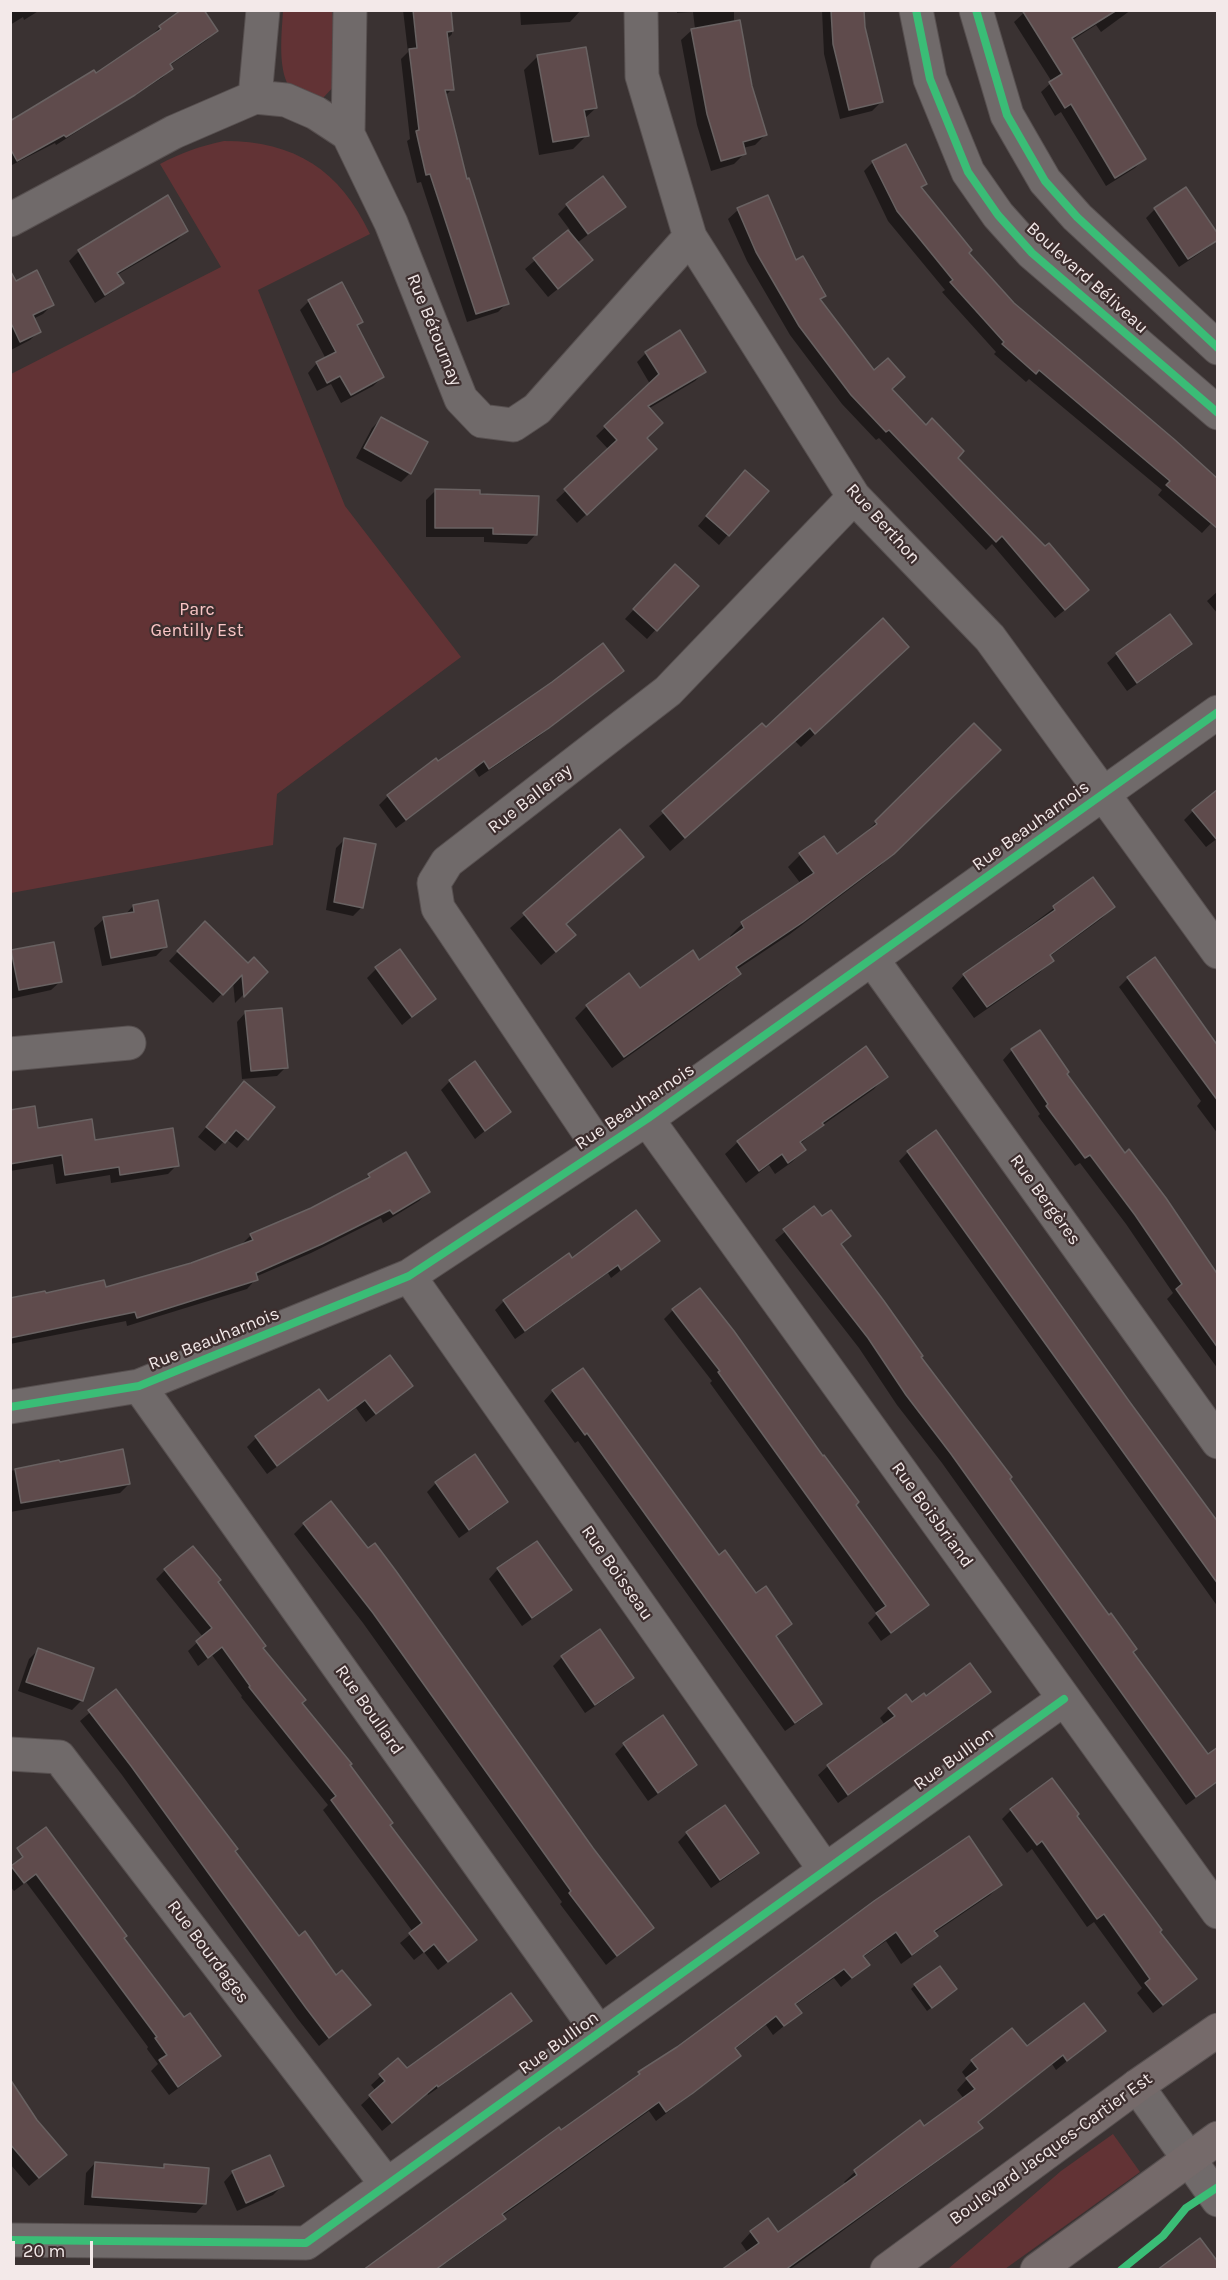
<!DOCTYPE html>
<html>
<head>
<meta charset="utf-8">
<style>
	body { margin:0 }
	#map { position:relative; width:1228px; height:2280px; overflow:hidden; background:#3a3232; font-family:Karla,sans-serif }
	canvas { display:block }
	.frame { position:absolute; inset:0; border:12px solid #f3e9e9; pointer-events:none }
	.scale { position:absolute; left:12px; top:2241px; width:81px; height:27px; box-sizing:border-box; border:3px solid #f3e9e9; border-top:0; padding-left:8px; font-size:18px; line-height:21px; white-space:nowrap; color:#f3e9e9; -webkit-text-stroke:4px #3d2e2e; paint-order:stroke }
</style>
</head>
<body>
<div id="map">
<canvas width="1228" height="2280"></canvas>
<div class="frame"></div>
<div class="scale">20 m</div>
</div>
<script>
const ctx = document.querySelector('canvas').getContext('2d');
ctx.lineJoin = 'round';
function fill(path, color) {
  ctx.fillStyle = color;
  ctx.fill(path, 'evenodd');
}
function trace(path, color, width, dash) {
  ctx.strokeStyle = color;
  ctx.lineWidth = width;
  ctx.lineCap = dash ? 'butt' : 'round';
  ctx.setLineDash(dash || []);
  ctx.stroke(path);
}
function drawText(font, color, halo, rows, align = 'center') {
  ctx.font = font + ' Karla,sans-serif';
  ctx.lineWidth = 4.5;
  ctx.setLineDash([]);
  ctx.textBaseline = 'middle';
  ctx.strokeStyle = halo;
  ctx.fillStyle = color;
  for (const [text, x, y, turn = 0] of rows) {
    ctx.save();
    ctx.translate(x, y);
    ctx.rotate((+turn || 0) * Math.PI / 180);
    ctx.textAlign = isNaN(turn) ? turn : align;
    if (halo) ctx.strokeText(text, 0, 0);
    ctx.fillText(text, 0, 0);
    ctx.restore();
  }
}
fill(new Path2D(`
	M283,11H332L339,72L337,83L323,98C316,97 306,97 299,95C275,85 282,32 283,11Z
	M224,141C295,141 340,170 370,234L258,290L345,506L461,657L277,794L273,845L11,893V374L221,267L160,164C181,153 200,146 224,141Z
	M1113,2134L1140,2172L1005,2269H948L1061,2171Z`), '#623335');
fill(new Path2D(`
	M10,10H40L24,20L23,17L10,25Z
	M403,10H449L452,34L446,40L452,89L445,96L466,181L507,303L498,312L467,322L421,182L417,183L407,141L410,139L401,59L408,52Z
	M520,10H581L570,22L521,25Z
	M677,10H734V23L765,135L755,145L743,148L744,154L734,164L711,171L697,125L681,40L692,30L695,29L693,12L677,13Z
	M822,10H863L864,27L881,102L872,111L840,119L824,54Z
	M1027,10H1131L1101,32L1096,25L1071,41L1144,159L1135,168L1106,186L1061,112L1055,116L1041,92L1052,82L1014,22Z
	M160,27L216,31L207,40L169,66L171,69L162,78L56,145L55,143L10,166V123L95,75L151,36Z
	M538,56L596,108L584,119L587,135L573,149L539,155L524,70Z
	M873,162L925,184L920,189L967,253L1013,304L1218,516L1202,533L1158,495L1162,490L1029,379L1026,382L994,354L996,352L942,292L945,290L888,221L864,171Z
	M167,197L186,231L177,240L117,275L122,283L112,292L95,303L69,261L79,251Z
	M767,197L795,262L824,296L819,300L874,373L956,458L1078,599L1055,618L992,544L986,550L879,438L876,440L842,404L790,335L747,261L728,219L738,210Z
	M567,205L624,207L577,243L582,269L548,297L525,269L570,230L558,214Z
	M1155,209L1218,239L1209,247L1179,267L1146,218Z
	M10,285L52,305L43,314L33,319L39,331L30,340L11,350Z
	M309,301L362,322L356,327L383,377L373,386L341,403L331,384L317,391L308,373L317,363L326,359L300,310Z
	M646,353L704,372L695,381L648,409L645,439L655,449L577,523L556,500L609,450L596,436L650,384L637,362Z
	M381,419L410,473L401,482L356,458L372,428Z
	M736,481L766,491L719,545L698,526Z
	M436,490L479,496L536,534L527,544L484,542V537H426V500Z
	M666,575L696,586L647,639L625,619Z
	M1218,591V614L1207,601Z
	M1170,617L1190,644L1181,653L1127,691L1107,663L1117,654Z
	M893,660L801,747L795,741L670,851L649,826L762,725L766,729Z
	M622,671L538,737L479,777L474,769L396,828L379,805L388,796L438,763Z
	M974,725L999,750L880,866L790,934L736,970L739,974L727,986L612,1068L575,1018L587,1006L640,990L699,962L732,939L730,936L742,924L801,884L788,867L800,855L837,856L865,835L864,834Z
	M1193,811L1218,838L1206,847L1184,820Z
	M620,831L642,857L565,925L560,948L541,965L510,928Z
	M345,839L362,907L353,916L326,910L336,848Z
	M1093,879L1113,907L1101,919L1049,957L1052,961L1039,973L974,1018L952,988L964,975Z
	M133,906L166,946L156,956L102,966L94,928L104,919L125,915Z
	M205,923L248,965L266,972L235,1003L233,982L213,1003L169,961Z
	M53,943L61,981L51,990L10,999V953Z
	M376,969L434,998L402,1025L367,978Z
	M1128,978L1218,1049V1134L1197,1106L1201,1101L1119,987Z
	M246,1012L286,1067L277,1076L242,1079L237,1022Z
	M866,1049L886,1076L874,1089L820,1127L800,1144L804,1150L792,1162L775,1174L769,1165L746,1183L725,1154L738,1142Z
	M1012,1050L1066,1074L1218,1276V1369L1167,1299L1173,1293L1126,1224L1080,1163L1075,1166L1038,1116L1040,1114L1003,1060Z
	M450,1081L509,1111L475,1139L441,1090Z
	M235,1093L273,1107L237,1148L226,1139L215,1151L198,1137Z
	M10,1112L37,1129L94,1142L177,1165L168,1174L111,1183L110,1175L56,1184L53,1164L10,1171Z
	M908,1152L1218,1527V1607L899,1161Z
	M369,1175L428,1192L419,1201L383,1223L381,1218L311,1253L255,1277L256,1279L247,1289L127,1326L126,1321L10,1344V1299L105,1289L191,1264L242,1244L251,1235L311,1209L363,1182Z
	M814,1208L822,1218L849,1236L840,1245L1132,1652L1218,1781L1186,1805L942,1463L897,1405L859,1348L775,1240Z
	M658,1241L611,1278L608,1273L515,1339L495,1310L504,1301L572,1260Z
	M673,1310L823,1459L927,1605L918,1614L881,1641L868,1623L877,1614L710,1383L712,1381L664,1319Z
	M411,1385L366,1422L356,1408L267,1474L247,1447L256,1438L318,1391L328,1403Z
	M553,1391L755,1596L790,1624L776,1637L820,1703L811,1713L785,1731L578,1441L575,1443L544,1401Z
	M122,1451L129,1484L120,1493L10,1512V1471Z
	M436,1483L507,1502L497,1511L459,1538L427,1492Z
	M304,1524L592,1849L652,1927L606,1965L560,1904L562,1902L363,1623L294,1534Z
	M498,1569L570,1590L560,1599L522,1626L489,1579Z
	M165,1570L216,1582L300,1703L348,1765L389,1825L475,1940L438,1970L424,1952L414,1960L400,1943L413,1932L323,1810L328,1805L241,1697L242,1696L212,1655L198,1666L188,1651L203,1637L156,1579Z
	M38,1650L93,1669L81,1701L72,1710L18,1691L29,1659Z
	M562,1657L632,1678L623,1687L585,1713L553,1666Z
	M115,1691L298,1938L335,1977L369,2005L319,2046L297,2018L122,1775L80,1721Z
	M989,1692L980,1701L838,1803L818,1775L828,1766L885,1725L880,1718L889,1709L912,1705L926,1698Z
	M662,1717L695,1765L686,1774L648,1801L615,1754L624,1745Z
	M1011,1810L1075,1816L1158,1932L1186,1988L1153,2013L1137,1993L1142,1988L1094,1922L1087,1927L1032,1849L1027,1853L1002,1819Z
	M687,1833L757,1853L748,1862L711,1888L678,1842Z
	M53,1838L123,1938L184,2019L219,2056L210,2065L169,2095L151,2071L158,2064L147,2049L148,2047L41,1902L26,1882L14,1891L10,1886V1869Z
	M1000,1885L990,1895L934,1933L936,1936L926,1946L901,1964L886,1941L862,1958L868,1965L841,1987L834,1978L794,2006L800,2013L773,2035L766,2025L734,2050L739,2056L729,2066L656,2121L649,2111L502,2216L504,2219L494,2229L446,2263L445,2262L561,2132L875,1902Z
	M915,1985L951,1993L927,2011L911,1989Z
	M530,2021L520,2030L428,2095L427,2093L382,2131L361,2105L376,2091L371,2085L398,2060L406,2070Z
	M1104,2031L1056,2070L1052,2064L978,2123L981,2127L970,2138L789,2270H726L748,2253L741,2243L751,2232L778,2234L846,2184L844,2182L855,2172L920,2122L924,2128L964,2099L957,2090L967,2079L962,2072L972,2061Z
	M10,2081L55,2164L29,2186L10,2164Z
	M95,2163L161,2169L164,2166L205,2203L196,2213L84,2205L86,2173Z
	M233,2172L282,2186L273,2195L237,2211L224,2182Z`), '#0007');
const building = new Path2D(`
	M181,10H204L218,31L170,64L173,69L135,95L66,137L64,135L17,161L10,148V121L94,70L96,73L161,29L159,26Z
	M413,10H451L453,31L447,32L454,90H445L467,179L469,178L509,304L476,314L430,174L426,175L416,131L419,130L409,49L417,48Z
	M831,10H864L865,27L883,102L849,110L833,44Z
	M1022,10H1117L1072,38L1146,159L1115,178L1071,104L1065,108L1049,82L1062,74Z
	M740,20L752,86L767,135L743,142L746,154L721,161L707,114L691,29Z
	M586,47L597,108L584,110L589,136L553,142L537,55Z
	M906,144L927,184L921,187L972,250L969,253L1014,303L1175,440L1218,479V529L1166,485L1170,481L1039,370L1036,374L1002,344L1004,342L950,282L953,280L897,211L872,161Z
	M603,176L626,207L588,234L566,204Z
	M1186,187L1218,234V240L1188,259L1154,208Z
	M168,195L188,231L117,273L124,283L105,295L78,250Z
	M768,195L796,260L803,256L826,296L820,299L874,370L888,358L905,377L892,389L926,425L932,418L964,451L958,458L1045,546L1049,543L1089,590L1065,610L1002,536L996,542L889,430L886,432L851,395L799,326L756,252L737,208Z
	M568,230L593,260L558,289L533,258Z
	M10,270L16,281L37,270L54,305L33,315L41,332L20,342L12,325L10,326Z
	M342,282L363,322L357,325L384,377L351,395L340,376L327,383L316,362L336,352L308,300Z
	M680,330L706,372L648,406L663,423L647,438L657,449L587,515L564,489L617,440L604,426L659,374L645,352Z
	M381,417L428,442L411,474L364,448Z
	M745,470L769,491L729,536L706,516Z
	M435,489L480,490V494L539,496L537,535L493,534V528H435Z
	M675,564L699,586L657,631L633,609Z
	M1170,614L1192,644L1137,683L1116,653Z
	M883,618L909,647L815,734L810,728L685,838L662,811L762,723L766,727Z
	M603,643L624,671L549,728L489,769L484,761L406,820L387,795L436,758L438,761L552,682Z
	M974,723L1001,750L894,854L803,922L736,967L741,974L624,1057L586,1005L629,973L640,988L693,950L699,960L744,928L741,922L814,873L799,853L824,836L837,854L877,824L875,821Z
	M1218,789V841L1192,810Z
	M620,829L644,857L566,924L576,935L556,952L523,913Z
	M344,838L376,844L363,908L334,902Z
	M1093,877L1115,907L1050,955L1054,961L987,1007L963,974L1055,910L1053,906Z
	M158,900L167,947L111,958L103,917L134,912L133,905Z
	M205,921L248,963L254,957L268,972L244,997L242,975L223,995L177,951Z
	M54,942L62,982L19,990L11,950Z
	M400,949L436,999L412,1017L375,967Z
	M1155,957L1218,1046V1101L1127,977Z
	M282,1008L288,1068L251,1071L245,1011Z
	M1040,1030L1069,1072L1067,1074L1125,1153L1129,1149L1166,1198L1218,1275V1348L1176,1289L1182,1284L1135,1215L1090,1155L1085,1158L1046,1106L1048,1104L1011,1049Z
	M866,1046L888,1077L822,1123L824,1125L800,1142L806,1150L788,1163L782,1154L759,1171L737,1141Z
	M475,1061L511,1112L485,1131L449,1080Z
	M244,1081L275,1107L248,1140L236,1130L225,1143L206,1127Z
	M35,1106L38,1128L92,1119L95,1140L173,1128L179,1166L120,1175L119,1167L65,1175L62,1155L10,1164V1110Z
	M936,1130L1129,1401L1218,1522V1584L907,1151Z
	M406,1152L430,1192L393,1214L390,1210L322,1244L256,1273L258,1280L137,1318L135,1312L10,1338V1298L45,1291L46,1293L104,1280L106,1287L191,1263L253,1240L250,1234L311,1208L370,1177L368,1174Z
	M814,1206L822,1216L831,1210L851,1236L841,1244L884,1301L923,1356L921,1357L1012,1477L1010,1479L1109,1615L1111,1613L1137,1649L1133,1652L1208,1754L1218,1747V1781L1196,1797L951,1454L906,1395L868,1338L783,1229Z
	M636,1210L660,1241L621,1270L618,1265L525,1331L503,1300L569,1253L572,1258Z
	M700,1288L734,1331L823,1456L824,1455L859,1502L856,1505L929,1605L891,1633L876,1613L886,1606L718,1372L720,1371L672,1309Z
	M390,1355L413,1386L376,1414L365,1400L277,1466L255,1436L319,1389L328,1401Z
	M583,1368L719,1555L725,1550L756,1593L766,1586L792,1624L776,1636L822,1704L795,1723L587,1433L585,1435L552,1390Z
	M123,1449L130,1484L21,1503L15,1469L59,1460L60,1462Z
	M475,1454L508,1502L469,1530L435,1482Z
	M331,1501L368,1548L375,1543L396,1571L593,1848L654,1928L617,1956L569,1893L571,1891L373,1613L303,1523Z
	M537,1541L572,1590L532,1618L497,1568Z
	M193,1546L221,1580L218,1582L266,1646L263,1648L306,1700L302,1703L352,1764L350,1765L393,1823L390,1825L477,1940L448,1962L434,1944L424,1952L409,1933L422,1923L331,1800L336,1796L249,1687L250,1686L222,1647L208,1658L196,1641L212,1628L164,1569Z
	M600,1629L634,1678L595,1705L561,1656Z
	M38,1648L94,1668L83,1701L26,1682Z
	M970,1663L991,1692L848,1795L827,1765L895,1716L888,1708L906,1694L912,1702L924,1693L926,1696Z
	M116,1689L238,1849L235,1851L299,1936L305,1931L336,1975L342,1970L371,2005L329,2038L306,2008L131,1766L88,1710Z
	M663,1715L697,1765L658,1793L623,1743Z
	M1052,1778L1079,1814L1077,1816L1162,1930L1160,1932L1197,1979L1163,2005L1145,1983L1150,1979L1104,1914L1097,1919L1042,1841L1037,1845L1010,1809Z
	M725,1805L759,1853L720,1880L686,1832Z
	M46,1827L127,1936L124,1938L184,2017L190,2013L221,2056L178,2087L159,2060L167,2055L155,2038L157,2037L50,1893L36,1874L24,1883L11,1866L23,1857L17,1848Z
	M969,1836L1002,1885L934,1931L938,1936L912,1955L896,1932L863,1956L870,1965L852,1978L844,1969L795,2004L802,2013L784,2026L776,2016L735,2048L741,2056L693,2093L666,2112L659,2102L502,2214L506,2219L435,2270H363L559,2127L561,2130L640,2074L638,2072L677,2047L874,1901Z
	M940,1966L957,1989L932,2008L914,1984Z
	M511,1993L532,2021L438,2087L437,2085L392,2123L369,2095L385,2081L379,2074L398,2058L407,2068Z
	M1084,2003L1106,2031L1067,2061L1063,2055L978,2122L983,2128L785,2270H721L759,2243L750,2231L768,2218L778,2232L857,2175L854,2170L920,2120L924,2126L975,2089L966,2078L978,2069L971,2060L1012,2028L1027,2046Z
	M10,2079L37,2120L67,2155L39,2178L10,2144Z
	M270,2155L284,2186L246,2203L232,2171Z
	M95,2162L164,2168V2164L209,2168L206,2204L92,2197Z
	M1200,2238L1218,2262V2270H1157Z`);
fill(building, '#5f4b4c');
trace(building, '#696262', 1.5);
const minor = new Path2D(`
	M641,10L642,76L690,237L854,497L990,638L1218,952
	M916,10L930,79L968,172L998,215L1032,253L1218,413
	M976,10L1007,115L1045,181L1077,217L1218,348
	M255,97L263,10
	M348,134L350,10
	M10,220L174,132L255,97L286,100L316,113L348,134L391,223L461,399L482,421L513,425L537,409L690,237
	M872,959L1218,1442
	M10,1054L129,1043
	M647,1119L1218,1912
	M600,1149L438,908L434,883L447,862L668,691L854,497
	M409,1276L825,1870
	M139,1386L599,2033
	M10,1407L139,1386L409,1276L647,1119L1218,712
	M10,1754L59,1757L387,2185
	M1137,2086L1218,2200
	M10,2240L306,2243L1064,1699`);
const major = new Path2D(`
	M887,2270L1137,2086L1218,2030
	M1037,2270L1218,2138`);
trace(minor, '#575050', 35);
trace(major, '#575050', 35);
trace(minor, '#706a6a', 33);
trace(major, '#756a6a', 33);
trace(new Path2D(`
	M916,10L930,79L968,172L998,215L1032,253L1218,413
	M976,10L1007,115L1045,181L1077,217L1218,348
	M10,1407L139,1386L409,1276L647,1119L1218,712
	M10,2240L306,2243L1064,1699
	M1121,2270L1163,2236L1186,2208L1218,2187`), '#3abd76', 8);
drawText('18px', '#f3e9e9', '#3d2e2e', [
	["Boulevard Béliveau",1087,278,42],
	["Rue Bétournay",434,330,68],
	["Rue Berthon",883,524,48],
	["Rue Balleray",530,799,-38],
	["Rue Beauharnois",1031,826,-36],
	["Rue Beauharnois",635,1107,-34],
	["Rue Bergères",1045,1200,54],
	["Rue Beauharnois",214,1339,-22],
	["Rue Boisbriand",932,1515,54],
	["Rue Boisseau",617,1573,55],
	["Rue Boullard",369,1710,55],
	["Rue Bullion",954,1759,-36],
	["Rue Bourdages",208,1952,53],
	["Rue Bullion",559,2043,-36],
	["Boulevard Jacques-Cartier Est",1051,2149,-36]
]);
drawText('18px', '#f9c5c5', '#3d2e2e', [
	["Parc",197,610],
	["Gentilly Est",197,631]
]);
</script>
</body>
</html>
